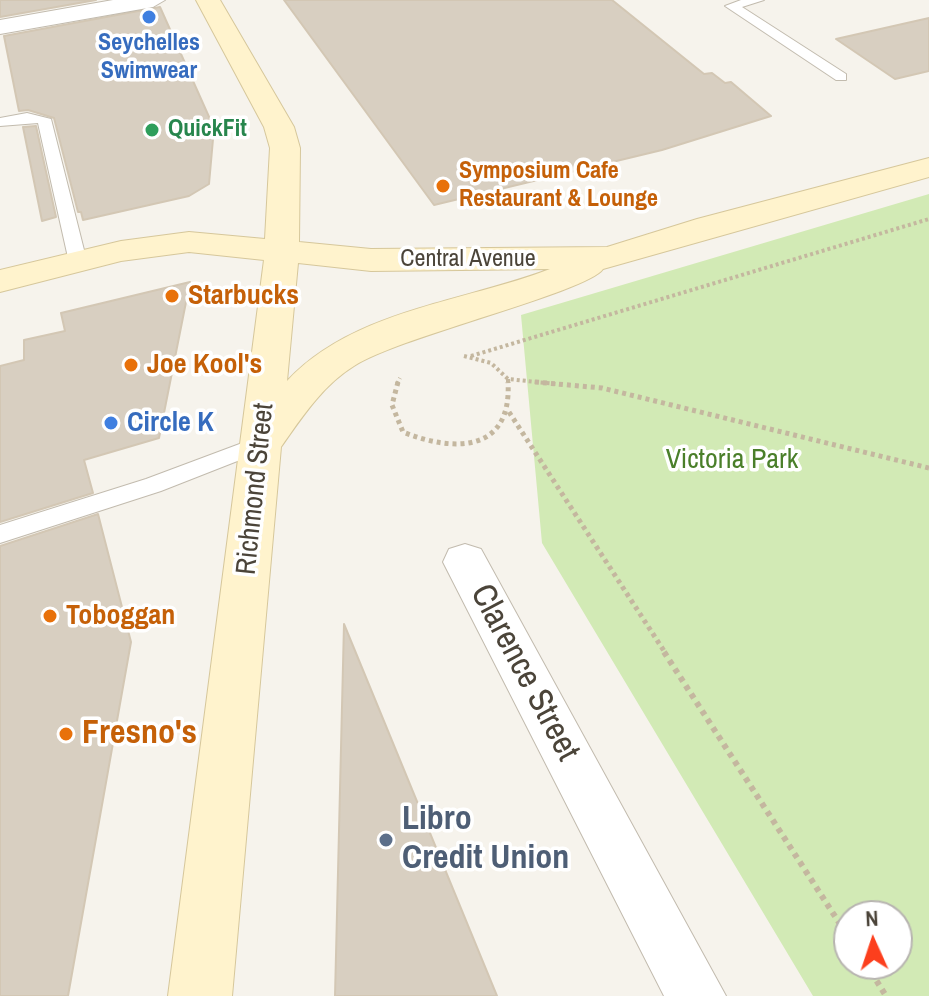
<!DOCTYPE html>
<html>
<head>
<meta charset="utf-8">
<style>
	body { margin:0 }
	#map { position:relative; width:929px; height:996px; overflow:hidden; background:#f6f3ec; font-family:"Archivo Narrow",sans-serif }
	canvas { display:block }
	.north { position:absolute; left:833px; top:900px; width:80px; height:80px; box-sizing:border-box; background:#fff; border:2px solid #b7b4b0; border-radius:50%; rotate:357deg; font-size:22px; font-weight:700; line-height:32px; text-align:center; color:#4b4439 }
	.north::after { content:''; display:block; margin:auto; width:28px; height:36px; background:#fc3f1d; clip-path:polygon(50% 0,100% 100%,50% 72%,0 100%) }
</style>
</head>
<body>
<div id="map">
<canvas width="929" height="996"></canvas>
<div class="north">N</div>
</div>
<script>
const ctx = document.querySelector('canvas').getContext('2d');
ctx.lineJoin = 'round';
function fill(path, color) {
  ctx.fillStyle = color;
  ctx.fill(path, 'evenodd');
}
function trace(path, color, width, dash) {
  ctx.strokeStyle = color;
  ctx.lineWidth = width;
  ctx.lineCap = dash ? 'butt' : 'round';
  ctx.setLineDash(dash || []);
  ctx.stroke(path);
}
function drawText(font, color, halo, rows, align = 'center') {
  ctx.font = font + ' "Archivo Narrow",sans-serif';
  ctx.lineWidth = 7;
  ctx.setLineDash([]);
  ctx.textBaseline = 'middle';
  ctx.strokeStyle = halo;
  ctx.fillStyle = color;
  for (const [text, x, y, turn = 0] of rows) {
    ctx.save();
    ctx.translate(x, y);
    ctx.rotate((+turn || 0) * Math.PI / 180);
    ctx.textAlign = isNaN(turn) ? turn : align;
    if (halo) ctx.strokeText(text, 0, 0);
    ctx.fillText(text, 0, 0);
    ctx.restore();
  }
}
fill(new Path2D(`
	M929,194V996H813L542,543L521,315ZM849,916H897V964H849Z`), '#d2eab5');
const building = new Path2D(`
	M0,0H96L0,17Z
	M284,0H612L704,74L712,73L725,83L731,82L771,116L662,150L434,205Z
	M160,7L214,128L209,184L189,196L83,220L81,212H78L54,118L28,110L19,111L4,36Z
	M929,18V71L895,79L836,39Z
	M36,126L56,217L42,221L23,127Z
	M190,282L159,438L84,460L93,493L0,522V366L24,360V340L65,331L61,313Z
	M98,514L131,642L68,996H0V546Z
	M344,624L497,996H335Z`);
fill(building, '#d8cfc1');
trace(building, '#d3c7b4', 2);
const lane = new Path2D(`
	M741,0H764L742,7L846,74V80H836L725,6Z
	M27,113L51,119L87,262L84,266L78,267L69,262L38,123L0,126V118Z
	M261,436L268,439L271,444L268,449L161,491L0,543V525L146,479Z`);
const street = new Path2D(`
	M113,0H165L153,7L0,34V20Z
	M465,544L481,549L726,996H664L443,562L449,549Z`);
const secondary = new Path2D(`
	M196,0H220L294,127L300,148L299,242L371,249L607,247L697,219L929,158V177L603,269C588,292 398,337 354,366C323,385 302,417 281,447L232,996H168L264,260L189,252L121,261L0,292V270L121,241L189,232L265,239L270,148L264,127ZM298,263L371,271L550,269C464,302 353,310 287,381Z`);
trace(lane, '#c2bbae', 2);
trace(street, '#c2bbae', 2);
trace(secondary, '#d6c79b', 2);
trace(new Path2D(`
	M464,356L491,363L508,379L556,384
	M471,356L929,219
	M508,379V384
	M397,384L400,378`), '#c4b79f', 4, [3, 3]);
trace(new Path2D(`
	M398,382L392,405L403,432C455,453 512,452 508,382
	M535,382L602,388L929,468
	M509,412L666,654`), '#c4b79f', 5, [4, 4]);
trace(new Path2D(`
	M664,652L849,938
	M866,964L886,996`), '#c4b79f', 6, [5, 5]);
fill(lane, '#fff');
fill(street, '#fff');
fill(secondary, '#fff3cd');
for (const [x, y, r, color] of [
	[149,17,8,"#3f7fe0"],
	[152,130,8,"#2e9e5b"],
	[443,186,8,"#e8710a"],
	[172,296,8,"#e8710a"],
	[131,365,8,"#e8710a"],
	[111,423,8,"#3f7fe0"],
	[50,616,8,"#e8710a"],
	[66,734,8,"#e8710a"],
	[386,840,8,"#5c6f8a"]
]) {
  const dot = new Path2D();
  dot.arc(x, y, r, 0, 2 * Math.PI);
  ctx.fillStyle = color;
  ctx.fill(dot);
  trace(dot, '#fff', 3);
}
drawText('bold 24px', '#366cbe', '#fff', [
	["Seychelles",149,44],
	["Swimwear",149,72]
]);
drawText('bold 24px', '#27864d', '#fff', [
	["QuickFit",168,130]
], 'left');
drawText('bold 24px', '#c56008', '#fff', [
	["Symposium Cafe",459,172],
	["Restaurant & Lounge",459,200]
], 'left');
drawText('24px', '#4b4439', '#fff', [
	["Central Avenue",468,260]
]);
drawText('bold 28px', '#c56008', '#fff', [
	["Starbucks",188,296],
	["Joe Kool's",147,365],
	["Toboggan",66,616]
], 'left');
drawText('bold 28px', '#366cbe', '#fff', [
	["Circle K",127,423]
], 'left');
drawText('28px', '#4a7f2a', '#fff', [
	["Victoria Park",732,460]
]);
drawText('28px', '#4b4439', '#fff', [
	["Richmond Street",256,489,-84]
]);
drawText('34px', '#4b4439', '#fff', [
	["Clarence Street",524,673,62]
]);
drawText('bold 34px', '#c56008', '#fff', [
	["Fresno's",82,734]
], 'left');
drawText('bold 34px', '#4e5e75', '#fff', [
	["Libro",402,820],
	["Credit Union",402,859]
], 'left');
</script>
</body>
</html>
